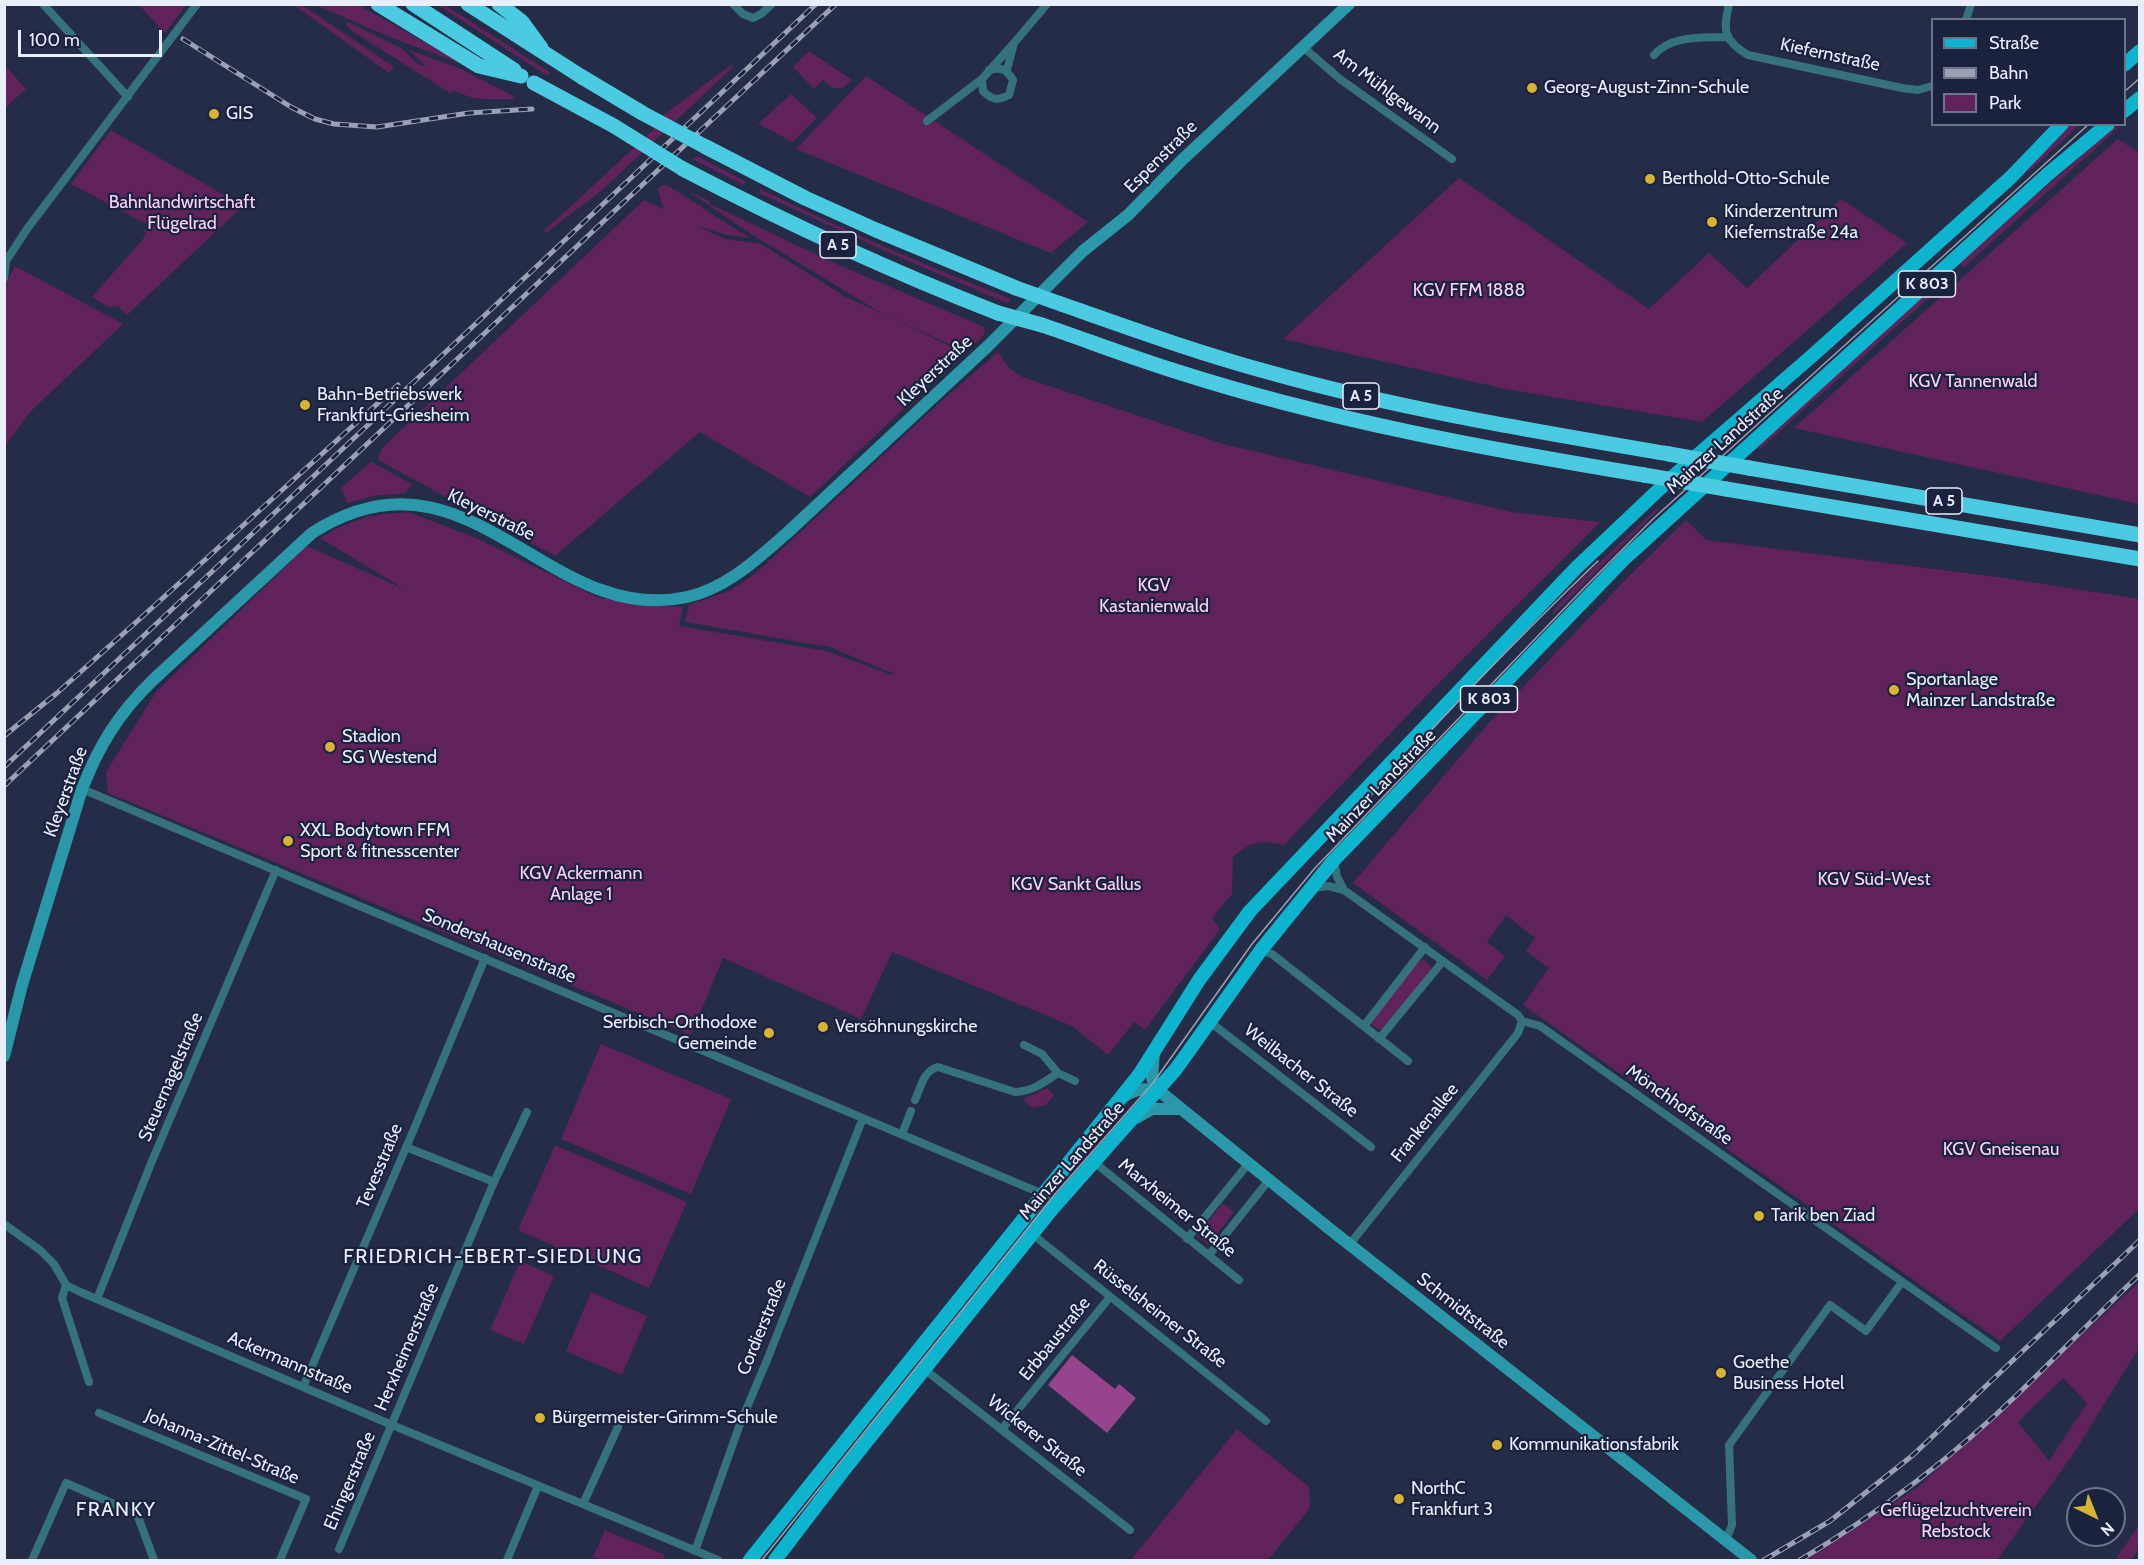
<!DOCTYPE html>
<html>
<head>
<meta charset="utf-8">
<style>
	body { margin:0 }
	#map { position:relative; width:2144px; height:1565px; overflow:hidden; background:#252c47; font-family:Cabin,sans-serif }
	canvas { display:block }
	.frame { position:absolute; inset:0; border:6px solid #e9eefc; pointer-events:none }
	.legend { position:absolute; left:1931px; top:18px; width:195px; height:108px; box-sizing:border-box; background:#1b223d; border:2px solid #6d7489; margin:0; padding:8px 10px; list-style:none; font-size:18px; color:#e9eefc }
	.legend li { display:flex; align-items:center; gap:12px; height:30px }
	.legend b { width:30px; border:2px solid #6d7489 }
	.north { position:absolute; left:2066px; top:1487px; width:60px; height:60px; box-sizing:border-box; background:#1b223d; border:2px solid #6d7489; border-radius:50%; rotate:137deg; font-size:16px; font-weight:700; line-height:24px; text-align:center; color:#e9eefc }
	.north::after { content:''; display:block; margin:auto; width:21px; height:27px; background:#d9b334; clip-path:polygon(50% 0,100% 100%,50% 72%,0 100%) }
	.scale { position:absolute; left:18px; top:30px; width:144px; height:27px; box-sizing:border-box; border:3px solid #e9eefc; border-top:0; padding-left:8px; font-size:18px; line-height:21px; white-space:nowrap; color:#e9eefc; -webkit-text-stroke:4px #1b223d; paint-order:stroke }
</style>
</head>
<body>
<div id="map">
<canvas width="2144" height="1565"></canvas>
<div class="frame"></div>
<ul class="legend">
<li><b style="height:8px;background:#0cb5cd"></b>Straße</li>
<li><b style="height:8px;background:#9ba1b4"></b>Bahn</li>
<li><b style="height:16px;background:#60225a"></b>Park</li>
</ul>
<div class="north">N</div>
<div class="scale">100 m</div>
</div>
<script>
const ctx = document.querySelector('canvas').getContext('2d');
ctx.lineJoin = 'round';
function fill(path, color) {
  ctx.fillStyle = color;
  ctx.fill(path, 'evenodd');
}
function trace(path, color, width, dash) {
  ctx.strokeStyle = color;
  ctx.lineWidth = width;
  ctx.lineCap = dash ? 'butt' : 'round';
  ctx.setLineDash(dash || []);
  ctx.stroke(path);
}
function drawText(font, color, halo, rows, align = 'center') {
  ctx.font = font + ' Cabin,sans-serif';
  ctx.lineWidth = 4.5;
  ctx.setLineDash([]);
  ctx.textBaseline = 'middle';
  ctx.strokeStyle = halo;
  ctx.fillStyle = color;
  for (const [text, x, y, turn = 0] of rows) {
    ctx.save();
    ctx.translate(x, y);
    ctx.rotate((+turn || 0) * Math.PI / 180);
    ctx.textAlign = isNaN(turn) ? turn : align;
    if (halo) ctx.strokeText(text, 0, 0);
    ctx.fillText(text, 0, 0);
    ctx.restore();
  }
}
fill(new Path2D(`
	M139,5H186L165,33Z
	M294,5H302L394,67L389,73Z
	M316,5H359L462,64L390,37Z
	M438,5H445L551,73L546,75Z
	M348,22L401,48L419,65L426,66L409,50L461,69L510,94L515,99C495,99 472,102 455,90L450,93L352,31L346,24Z
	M809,51L852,80L843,88H832L823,80L814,89L793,67Z
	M5,65L26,89L5,108H4Z
	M731,65L733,67L600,192L547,232L544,231L654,129V122Z
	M866,76L1088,222L1051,253L796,149Z
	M791,94L817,118L793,142L758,124Z
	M2071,125H2079L2029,172L2027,170Z
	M2115,126L2118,128L1963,268L1960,263L1964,258Z
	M111,130L243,206L127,315L118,306L109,307L92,297L143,239L148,225L71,184Z
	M2118,139L2139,153V504L1794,428Z
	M697,156L746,182L744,185L692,159Z
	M1459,178L1649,309L1709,253L1747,288L1841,199L1907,243L1702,422L1510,390L1283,339Z
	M662,185H666C695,201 721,222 751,238L726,235L695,225L725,239L761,244L846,297L883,314L748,232L687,190L711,202L710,204L834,263L984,327L985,333L974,345L953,346L889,316L963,353L810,497L700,432L555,556L378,460L382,448L644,200L663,209L658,189Z
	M760,189C842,229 926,266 1011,299L1007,303L885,251L759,193Z
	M15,266L123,324L30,412L5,446V284Z
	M1949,272L1955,274L1760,449L1752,447Z
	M998,352L1009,368L1022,377L1223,444L1511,512L1600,522L1431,691L1284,845C1261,840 1251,841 1233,857L1232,894L1212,918L1220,929L1145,1030L1134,1022L1108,1055L1072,1026L892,952L861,1019L723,958L691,1035L108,793L106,772L156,692L307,546L404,589L320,538L342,526L369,516L408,512L476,538L599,598L683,607L679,626L827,651L892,675L894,674L830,647L685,622L689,605L731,590L756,573L938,404Z
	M371,462L412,484L405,493L373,496L347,503L341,488Z
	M1657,508L1659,509L1554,614L1552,612L1549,615L1579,582Z
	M1686,520L1706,540L2005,578L2139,599V1209L2000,1341L1523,1005L1549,968L1526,951L1535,938L1506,915L1487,942L1505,956L1487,980L1353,883L1487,725L1627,578Z
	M1424,960L1431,966V971L1385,1028L1379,1030L1372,1025V1020L1419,961Z
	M601,1044L731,1099L691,1194L561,1139Z
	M1047,1088L1054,1095L1046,1105L1032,1108L1023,1099Z
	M555,1145L687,1202L649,1288L518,1230Z
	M1223,1203L1234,1212L1209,1245L1197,1236Z
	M520,1261L554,1276L524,1344L490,1330Z
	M2139,1282V1348L2074,1453L1997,1560H1806L1918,1487ZM2063,1378L2087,1403L2049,1461L2018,1422Z
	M591,1292L647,1316L622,1375L566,1351Z
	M1237,1429L1309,1487L1310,1508L1268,1560H1131Z
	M2139,1525V1548L2131,1560H2115Z
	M605,1530L665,1555L663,1560H601L593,1557Z`), '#60225a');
fill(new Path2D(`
	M1072,1355L1115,1389L1119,1384L1136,1398L1107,1433L1048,1385Z`), '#96448d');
trace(new Path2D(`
	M43,4L128,97
	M733,4L743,14L753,18L761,14L772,4
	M1729,4C1723,31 1723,40 1748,55L1902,88L1918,90L1932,86
	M1966,20L1971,4
	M1014,43L1047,4
	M1303,47L1340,79L1452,159
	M1654,55C1671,35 1702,38 1726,37
	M989,70C1002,67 1006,69 1013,80L1009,95C997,101 992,100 983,91L982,79L1014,43L1007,70
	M927,121L982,79
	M4,278L6,261L27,229L197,4
	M82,789L1043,1194
	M1334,860L1337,877L1344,890
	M1312,888L1328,886L1344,890L1518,1015L1522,1021L1540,1026L1996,1348
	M1261,950L1272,954L1408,1061
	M1210,1022L1371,1147
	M1364,1026L1425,947
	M1379,1039L1443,961
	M1024,1045L1042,1054L1058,1073L1075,1081
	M915,1100C921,1087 923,1071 938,1067L1015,1092C1033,1091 1043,1083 1058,1073
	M902,1134L911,1111
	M406,1147L494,1182
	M1094,1162L1239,1280
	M4,1224L40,1250L54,1264L66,1285L78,1291L392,1425L718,1560
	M1032,1234L1266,1421
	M1187,1239L1248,1164
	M1350,1244L1518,1033L1522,1021
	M1209,1255L1269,1180
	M66,1285L62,1298L89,1382
	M97,1299L152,1161L276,870
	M924,1369L1130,1530
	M303,1387L414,1129L485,958
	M99,1413L306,1499L280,1560
	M1002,1429L1110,1297
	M583,1504L618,1427
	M1726,1540L1732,1525L1729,1445L1830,1305L1866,1331L1902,1282
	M339,1549L494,1182L527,1112
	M695,1551L740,1424L767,1360L863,1118
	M32,1560L66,1483L137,1514L154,1560
	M507,1560L538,1486`), '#36727d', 8);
trace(new Path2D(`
	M1154,1052L1152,1078L1158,1090L1331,1230L1751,1560
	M4,1056L22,985L82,789C99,745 119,713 153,680L312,533C468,433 546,628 687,597C727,588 757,559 787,533L988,346L1083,251L1128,215L1182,160L1349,4
	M1122,1098C1134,1089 1144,1088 1158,1090
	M1136,1118L1152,1109H1180`), '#2b98aa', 12);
trace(new Path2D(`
	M2124,65L2140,51
	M2124,111L2140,98
	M750,1560L1139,1075L1199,980L1250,911L1576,568L1670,479L1813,355L2010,178L2062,124
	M775,1560L843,1471L1053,1208L1176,1069L1261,950L1334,860L1625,558L2048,174L2108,124`), '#0cb5cd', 14);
trace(new Path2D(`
	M378,4L479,66L521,76
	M413,4L514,70
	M468,4L582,77
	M499,4L522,22L541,48
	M706,147L805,198L876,230L1016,288
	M683,169C785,222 890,271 998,313
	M1061,304C1129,328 1198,353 1268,372C1399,409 1534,431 1669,454
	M1042,325C1086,340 1130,357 1175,371C1327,420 1486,449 1644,475
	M1749,468L2140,535
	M1726,489L2140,559`), '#4acbe2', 15);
trace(new Path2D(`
	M2124,92L2140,78
	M1670,492L1701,464
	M1341,829C1423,737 1509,646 1598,561
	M762,1560L1055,1194L1153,1083L1252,944L1315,868L1583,589L1654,518L2089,124`), '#9ba1b4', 1.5);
const rail = new Path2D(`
	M183,39L291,107L315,119L334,124L377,127L469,113L532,109
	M4,736L57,693L143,616L398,385
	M4,767L816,4
	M4,786L625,201L836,4
	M1764,1560L1830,1521L1913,1455L2140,1240
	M1800,1560C1879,1513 1954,1456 2020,1392C2060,1353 2099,1313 2140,1274`);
trace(rail, '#9ba1b4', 5);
trace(rail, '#1b223d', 3, [9]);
trace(new Path2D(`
	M582,77L644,114L706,147
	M534,83L614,126L683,169
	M1016,288L1061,304
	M998,313L1042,325
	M1669,454L1749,468
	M1644,475L1726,489`), '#4acbe2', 15);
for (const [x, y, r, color] of [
	[1532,88,6,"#d9b334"],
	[214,114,6,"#d9b334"],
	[1650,179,6,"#d9b334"],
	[1712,222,6,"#d9b334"],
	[305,405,6,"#d9b334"],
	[1894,690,6,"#d9b334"],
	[330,747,6,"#d9b334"],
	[288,841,6,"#d9b334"],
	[823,1027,6,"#d9b334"],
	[769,1033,6,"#d9b334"],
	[1759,1216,6,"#d9b334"],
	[1721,1373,6,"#d9b334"],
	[540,1418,6,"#d9b334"],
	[1497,1445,6,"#d9b334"],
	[1399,1499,6,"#d9b334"]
]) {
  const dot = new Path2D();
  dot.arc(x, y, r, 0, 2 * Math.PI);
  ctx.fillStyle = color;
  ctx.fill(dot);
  trace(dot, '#1b223d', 2);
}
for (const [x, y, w] of [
	[838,245,36],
	[1927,284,57],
	[1361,396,36],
	[1944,501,36],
	[1489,699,57]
]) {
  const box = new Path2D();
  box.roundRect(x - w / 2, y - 13, w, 26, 4.5);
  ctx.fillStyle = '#1b223d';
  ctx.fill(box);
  trace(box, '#e9eefc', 1.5);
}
drawText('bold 16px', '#e9eefc', null, [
	["A 5",838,245],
	["K 803",1927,284],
	["A 5",1361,396],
	["A 5",1944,501],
	["K 803",1489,699]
]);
drawText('18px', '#e9eefc', '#1b223d', [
	["Kiefernstraße",1830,55,12],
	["Am Mühlgewann",1387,91,37],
	["Espenstraße",1161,157,-45],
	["Kleyerstraße",935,371,-43],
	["Mainzer Landstraße",1725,441,-42],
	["Kleyerstraße",491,515,26],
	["Mainzer Landstraße",1381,786,-46],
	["Kleyerstraße",66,792,-70],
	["Sondershausenstraße",499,946,23],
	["Weilbacher Straße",1301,1071,38],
	["Steuernagelstraße",171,1077,-67],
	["Mönchhofstraße",1679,1105,35],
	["Frankenallee",1425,1123,-51],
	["Mainzer Landstraße",1072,1161,-49],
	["Tevesstraße",380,1166,-67],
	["Marxheimer Straße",1177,1208,39],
	["Schmidtstraße",1463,1311,38],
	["Rüsselsheimer Straße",1160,1314,38],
	["Cordierstraße",762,1327,-68],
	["Erbbaustraße",1055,1339,-51],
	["Herxheimerstraße",407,1347,-67],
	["Ackermannstraße",290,1363,23],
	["Wickerer Straße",1037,1436,38],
	["Johanna-Zittel-Straße",222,1447,23],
	["Ehingerstraße",350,1481,-67]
]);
drawText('18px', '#e9eefc', '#1b223d', [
	["Georg-August-Zinn-Schule",1544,88],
	["GIS",226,114],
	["Berthold-Otto-Schule",1662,179],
	["Kinderzentrum",1724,212],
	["Kiefernstraße 24a",1724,233],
	["Bahn-Betriebswerk",317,395],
	["Frankfurt-Griesheim",317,416],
	["Sportanlage",1906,680],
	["Mainzer Landstraße",1906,701],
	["Stadion",342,737],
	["SG Westend",342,758],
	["XXL Bodytown FFM",300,831],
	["Sport & fitnesscenter",300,852],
	["Serbisch-Orthodoxe",757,1023,"right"],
	["Gemeinde",757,1044,"right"],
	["Versöhnungskirche",835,1027],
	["Tarik ben Ziad",1771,1216],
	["Goethe",1733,1363],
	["Business Hotel",1733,1384],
	["Bürgermeister-Grimm-Schule",552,1418],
	["Kommunikationsfabrik",1509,1445],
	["NorthC",1411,1489],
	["Frankfurt 3",1411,1510]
], 'left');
drawText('18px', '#fed2f7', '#1b223d', [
	["Bahnlandwirtschaft",182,203],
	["Flügelrad",182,224],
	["KGV FFM 1888",1469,291],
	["KGV Tannenwald",1973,382],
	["KGV",1154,586],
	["Kastanienwald",1154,607],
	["KGV Ackermann",581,874],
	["Anlage 1",581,895],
	["KGV Süd-West",1874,880],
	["KGV Sankt Gallus",1076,885],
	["KGV Gneisenau",2001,1150],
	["Geflügelzuchtverein",1956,1511],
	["Rebstock",1956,1532]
]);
ctx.letterSpacing = '1.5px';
drawText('20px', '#e9eefc', '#1b223d', [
	["FRIEDRICH-EBERT-SIEDLUNG",493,1257],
	["FRANKY",116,1510]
]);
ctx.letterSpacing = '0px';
</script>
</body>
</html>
